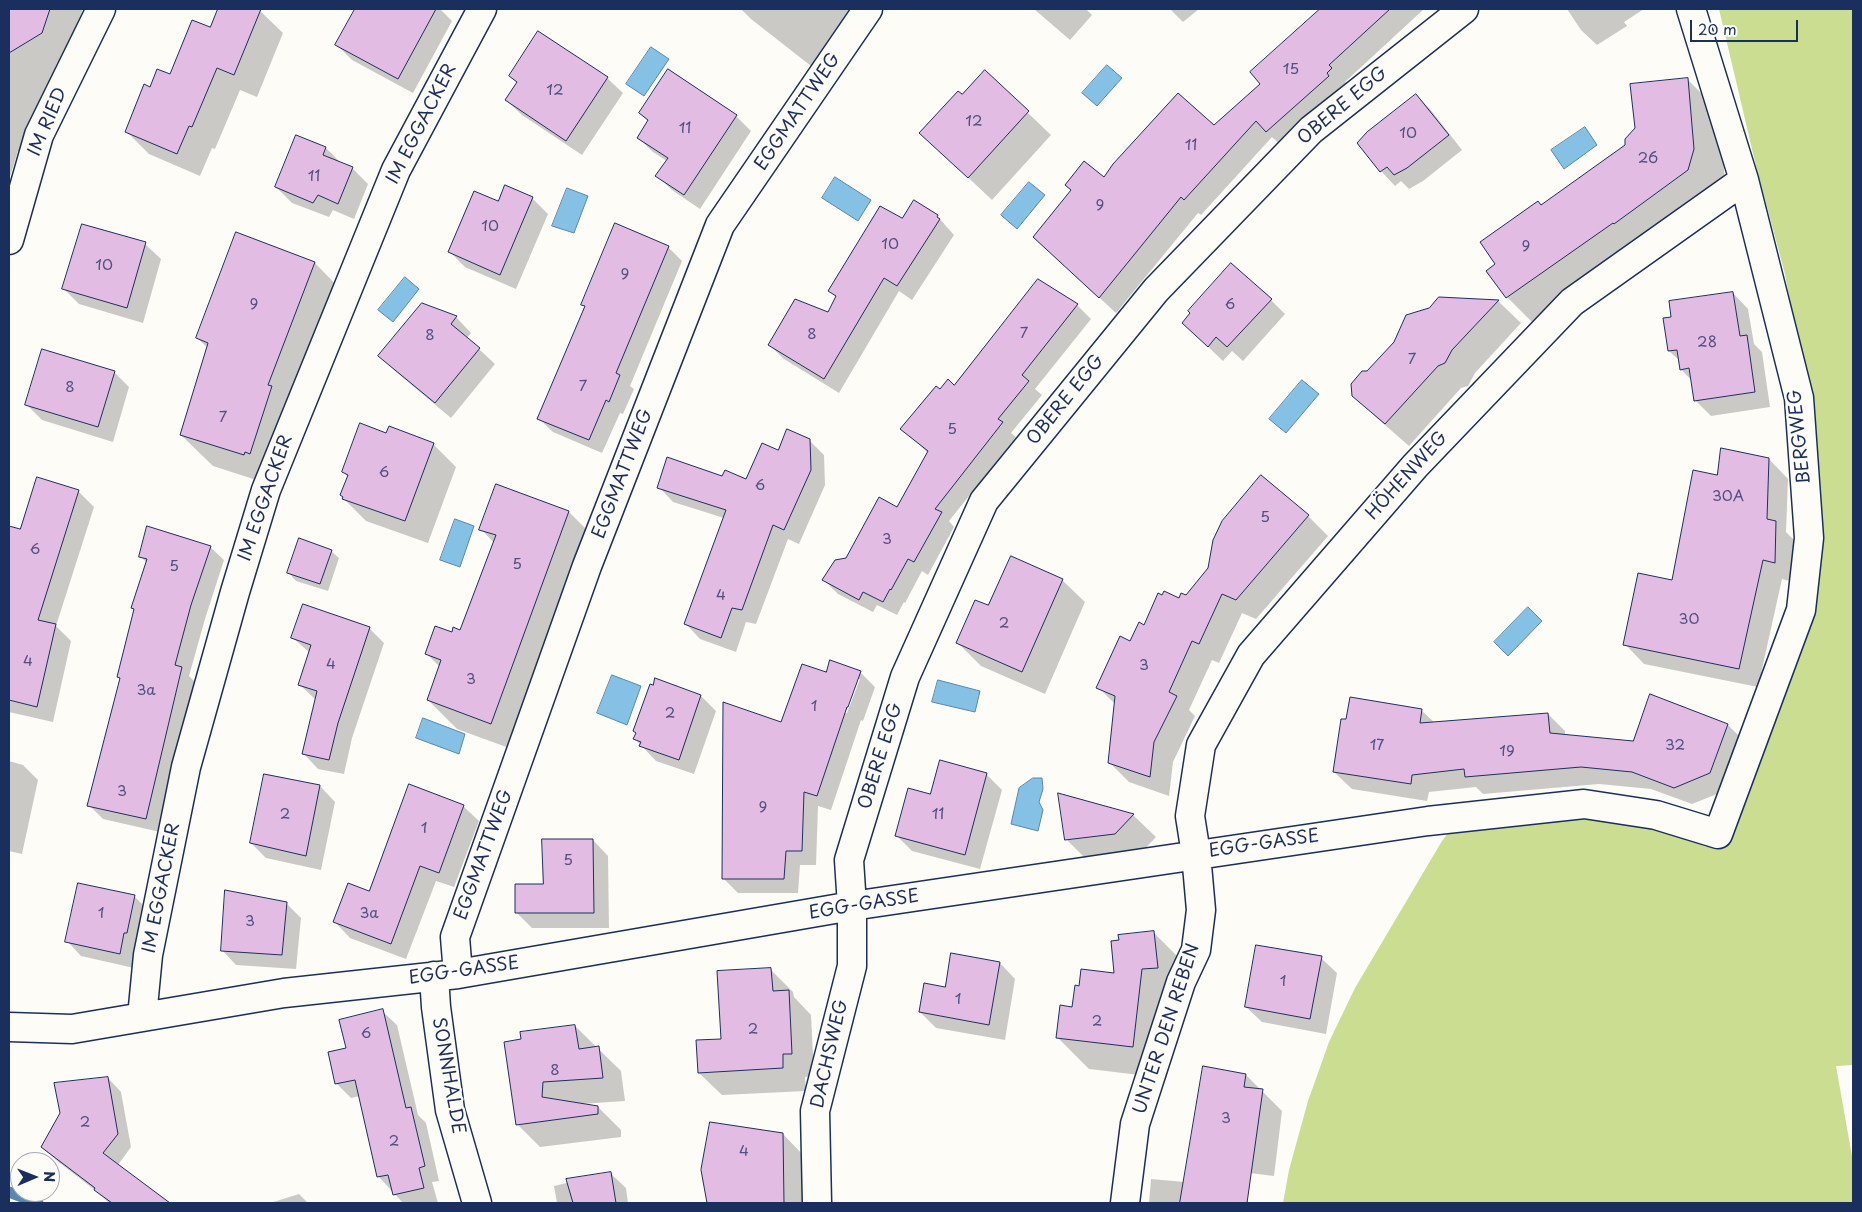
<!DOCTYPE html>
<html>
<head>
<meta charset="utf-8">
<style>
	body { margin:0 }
	#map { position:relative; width:1862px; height:1212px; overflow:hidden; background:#fdfcf7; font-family:"Playpen Sans",sans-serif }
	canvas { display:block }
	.frame { position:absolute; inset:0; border:10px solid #1b2f5e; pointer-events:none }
	.north { position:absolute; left:10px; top:1152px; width:50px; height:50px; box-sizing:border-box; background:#fdfcf7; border:1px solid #a3aaba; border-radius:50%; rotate:89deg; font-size:14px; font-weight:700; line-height:20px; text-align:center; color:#1b2f5e }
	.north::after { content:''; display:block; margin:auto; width:18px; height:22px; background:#1b2f5e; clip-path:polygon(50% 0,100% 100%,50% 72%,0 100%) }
	.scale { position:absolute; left:1690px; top:20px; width:108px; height:22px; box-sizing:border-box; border:2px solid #1b2f5e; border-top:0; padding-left:6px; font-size:15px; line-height:18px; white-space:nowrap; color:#1b2f5e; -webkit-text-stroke:4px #fdfcf7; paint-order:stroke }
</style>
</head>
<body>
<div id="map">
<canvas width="1862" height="1212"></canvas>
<div class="frame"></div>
<div class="north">N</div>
<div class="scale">20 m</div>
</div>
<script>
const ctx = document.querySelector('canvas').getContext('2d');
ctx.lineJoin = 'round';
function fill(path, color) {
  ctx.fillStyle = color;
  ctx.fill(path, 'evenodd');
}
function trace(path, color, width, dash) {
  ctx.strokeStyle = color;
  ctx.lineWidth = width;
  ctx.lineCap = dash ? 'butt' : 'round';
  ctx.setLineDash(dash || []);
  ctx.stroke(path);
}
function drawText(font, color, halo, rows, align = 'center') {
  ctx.font = font + ' "Playpen Sans",sans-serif';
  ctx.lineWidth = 4.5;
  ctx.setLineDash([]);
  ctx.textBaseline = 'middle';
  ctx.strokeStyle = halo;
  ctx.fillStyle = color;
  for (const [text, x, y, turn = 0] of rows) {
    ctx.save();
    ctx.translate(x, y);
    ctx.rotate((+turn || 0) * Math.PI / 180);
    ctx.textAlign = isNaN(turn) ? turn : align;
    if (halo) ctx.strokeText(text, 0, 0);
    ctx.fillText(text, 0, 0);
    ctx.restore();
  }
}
fill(new Path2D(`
	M1719,9H1853V1065L1836,1066L1853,1162V1203H1283L1289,1170L1308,1101L1329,1042L1355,988L1442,841L1454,825L1573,815L1643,824L1679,835L1706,847L1741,810L1813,602L1823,539L1819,488L1807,396L1785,274L1756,166Z`), '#cadd91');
const water = new Path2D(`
	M651,47L669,59L644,96L626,84Z
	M1107,65L1122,78L1097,106L1082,93Z
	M1585,127L1597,145L1564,169L1551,150Z
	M835,177L871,200L858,221L822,198Z
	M1029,182L1045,195L1017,229L1001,215Z
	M567,188L588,196L574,233L552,226Z
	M405,277L419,289L393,322L378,310Z
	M1302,380L1319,394L1286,433L1269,419Z
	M455,519L474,526L460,567L440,560Z
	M1528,607L1542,621L1508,656L1494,642Z
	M612,675L641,686L627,725L597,713Z
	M938,680L980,691L975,712L932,702Z
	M423,718L465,734L459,754L416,738Z
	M1033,778H1042L1043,789L1039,802L1043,810L1038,831L1011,824L1019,788Z`);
fill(water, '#84c1e4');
trace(water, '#5a87ae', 1);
fill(new Path2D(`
	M9,9H83L66,58L57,63L24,153L18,151L9,180Z
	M220,9H258L283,33L257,97L240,90L215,149L212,148L200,176L149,154L126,131L150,88L171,76L211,29Z
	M357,9H440L452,21L413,93L352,60L337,45Z
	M741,9H858L811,66L751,19Z
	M1034,9H1086L1092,15L1070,40Z
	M1170,9H1199L1183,22Z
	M1321,9H1424L1345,82L1348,85L1283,147L1272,137L1201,215L1198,213L1116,313L1051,253L1104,179L1214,127L1262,84Z
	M1567,9H1644L1624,22L1627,26L1597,45L1581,30Z
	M985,72L1051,135L992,200L921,133L963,96Z
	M510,76L607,78L623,93L582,155L522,115L506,100L517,83Z
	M1687,79L1719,111L1725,181L1538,328L1507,297L1497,265L1542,206L1626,145Z
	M1416,95L1430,109L1462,150L1423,181L1409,189L1401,181L1395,186L1381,171Z
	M640,113L736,116L751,131L700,209L672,190L657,176L667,161L653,152L638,138L649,122Z
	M297,136L326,148L341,163L352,168L368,184L354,219L333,210L329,217L292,203L276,187Z
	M506,187L533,199L548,214L516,289L465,267L450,252L499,203Z
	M937,216L954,235L912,300L899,291L839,393L784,359L769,345L828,314L837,298L830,291L902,220Z
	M237,234L315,263L346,295L275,486L213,466L181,435L208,348L197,338Z
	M145,244L161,259L143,323L79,304L64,289Z
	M668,247L682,261L630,386L634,389L623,414L620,413L602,453L553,432L539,419L585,307L583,304Z
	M1733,293L1748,309L1754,344L1762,352L1770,407L1711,416L1695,400L1692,381L1681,369L1680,361L1669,351L1672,318Z
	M1271,300L1285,314L1243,361L1232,351L1223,361L1183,323Z
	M1498,301L1521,323L1475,373L1468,386L1461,388L1409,446L1377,418L1354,395L1368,372Z
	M422,304L456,317L471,333L467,338L495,364L451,418L395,371L380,356Z
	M1077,305L1091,319L1035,389L1042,395L1011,433L1016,437L949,521L954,527L928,575L922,571L905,603L904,602L897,615L877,605L873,612L838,594L824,580L898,509L928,453L902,429L940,391L955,386Z
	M114,372L129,387L113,442L42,420L26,404Z
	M387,435L433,444L456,467L428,543L366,521L344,499L348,477L343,472Z
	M809,440L824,455L825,485L799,544L788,539L756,624L746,622L736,652L700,639L686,624L724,518L673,502L659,487L723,478L746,480L778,452Z
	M1769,459L1788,479L1786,532L1795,541L1794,582L1782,579L1758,687L1644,664L1625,644L1673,581L1718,477Z
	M1261,477L1308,516L1328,536L1256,619L1242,613L1219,663L1212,660L1189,710L1195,716L1173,762L1169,796L1129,782L1109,762L1116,705L1098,687L1144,626L1179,600L1186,597L1210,569Z
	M497,485L569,512L598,541L520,752L457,729L428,700L440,667L427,654L452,633L461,632L494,543L481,529Z
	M78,491L94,507L56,626L71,641L53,722L9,712V616L16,582L9,580V527L21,531Z
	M210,547L224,560L205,619L189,676L195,682L160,832L103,819L89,805L121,679L118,677L147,563L140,556Z
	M331,551L339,558L328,591L296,581L289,573Z
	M1062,580L1085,602L1045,694L981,666L958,643L989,607Z
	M369,628L384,643L352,738L344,774L318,769L304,754L316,700L300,685L310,653L293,638Z
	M860,672L875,687L863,721L861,720L831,810L818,806L816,865H800L798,893H738L723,878L826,674ZM857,679H860L847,713H845Z
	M656,680L701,696L716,711L694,774L656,761L635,739Z
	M1421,710L1435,723L1548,714L1565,731V736L1634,742L1728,725L1745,742L1727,790L1692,804L1651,789L1599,784L1483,794L1476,787L1429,792L1427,801L1352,789L1334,772Z
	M9,761L23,765L38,780L22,854L9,851Z
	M986,774L1002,790L980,869L912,851L896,835L931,796Z
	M320,786L335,802L321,870L266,858L251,843Z
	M463,806L479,821L454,887L436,881L406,959L350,938L335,922L370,893Z
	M1133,815L1156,837L1138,856L1089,862L1066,839Z
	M593,840L608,856L609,928H532L517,913Z
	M135,897L149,911L134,968L81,956L67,941Z
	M286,903L301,918L296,969L236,965L222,950Z
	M1154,933L1186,965L1174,1001L1165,1078L1089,1069L1057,1037L1074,1008L1080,988L1116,974Z
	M1321,958L1337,973L1326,1034L1262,1022L1246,1007Z
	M1000,963L1015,979L1005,1040L936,1028L920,1012L946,989Z
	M770,969L793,992L794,997L811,1015L814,1076L805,1077L806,1091L722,1095L699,1073Z
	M382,1011L397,1025L418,1115L426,1123L439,1181L432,1182L438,1203H403L379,1177L360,1096L351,1098L336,1083Z
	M575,1026L621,1071L625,1101L581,1104L598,1107L621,1130V1137L540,1147L517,1124L523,1040Z
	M1246,1075L1282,1111L1274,1176L1241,1172L1238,1203H1149L1151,1179L1185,1182Z
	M108,1078L121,1092L131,1147L118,1165L156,1194L165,1203H109L96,1191L56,1160L42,1147Z
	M783,1134L803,1155V1203H708L702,1170Z
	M610,1173L626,1188L628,1203H557L554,1186Z
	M299,1194L308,1203H270Z`), '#0003');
trace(new Path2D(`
	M9,1192L38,1203`), '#5a87ae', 11);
const building = new Path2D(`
	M9,9H50L42,33L9,53Z
	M218,9H261L234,75L217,68L192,127L189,126L177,154L125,132L144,84L150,87L157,69L170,74L192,20L210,27Z
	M355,9H436L398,79L335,45Z
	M1320,9H1390L1329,65L1332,68L1327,73L1329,76L1266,132L1256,121L1184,200L1181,197L1099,298L1033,237L1071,190L1065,185L1084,161L1104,177L1113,164L1178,93L1214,125L1260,84L1250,72Z
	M538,31L608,77L566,141L505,100L517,82L509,76Z
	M668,69L737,115L684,195L655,176L668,158L637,138L648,120L639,113Z
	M985,70L1029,111L968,178L919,133L958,91L962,94Z
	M1688,78L1694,149L1688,170L1614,224L1613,223L1506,298L1486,271L1495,264L1480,242L1538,201L1541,205L1625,145V139L1635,128L1630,84Z
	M1416,94L1449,135L1407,168L1394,175L1387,167L1380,172L1357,143L1367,132Z
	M296,135L326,147L323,155L353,167L338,204L318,195L313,203L275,187Z
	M505,185L533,197L500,275L448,252L474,191L498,201Z
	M914,200L938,215L937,217L940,219L897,286L884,278L824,379L768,345L795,299L828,312L836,296L828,291L880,206L902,218Z
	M615,223L669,246L616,373L620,375L609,402L606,400L589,440L537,419L585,306L581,305Z
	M82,224L146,242L127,308L62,289Z
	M236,232L315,262L268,385L272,386L250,454L245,452L244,455L180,435L208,343L196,338Z
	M1231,263L1272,299L1227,347L1216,337L1208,347L1182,323L1190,313L1188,311Z
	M1038,279L1078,304L1022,375L1029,381L998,419L1003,422L935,509L942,512L914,562L908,559L891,590L890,589L883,602L863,592L859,600L822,580L835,560L846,558L879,497L897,507L928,451L900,429L936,386L940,389L948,379L954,385Z
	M1733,292L1740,336L1747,335L1755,392L1694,401L1689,368L1680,370L1677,350L1668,351L1663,318L1671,317L1669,301Z
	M1439,297L1499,300L1452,350L1445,363L1438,366L1385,424L1352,396L1351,384L1362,371H1367L1394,342L1406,315L1429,308Z
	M422,303L457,316L451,324L480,348L435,403L378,356Z
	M42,349L115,371L98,427L25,405Z
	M360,423L386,433L389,426L434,443L405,521L342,499L343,497L340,495L348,475L342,472Z
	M787,429L810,439L811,470L784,530L773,525L742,610L732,608L721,638L684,624L726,510L657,488L667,457L722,476L725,470L746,479L762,443L778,450Z
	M1721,448L1769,458L1767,519L1776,521L1775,563L1763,560L1739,669L1623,645L1638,573L1672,580L1693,470L1717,475Z
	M1261,475L1309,515L1236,600L1222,594L1199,644L1192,641L1169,692L1177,696L1154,742L1150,777L1108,763L1115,696L1096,688L1120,636L1130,641L1139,622L1144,625L1158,593L1162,595L1164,591L1179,598L1181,593L1186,595L1208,568L1213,540L1222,521Z
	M37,477L79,490L38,620L56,624L37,707L9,700V526L20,529Z
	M496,484L569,511L491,724L427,700L441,660L425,654L435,626L452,632L453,627L460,630L496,535L479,530Z
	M147,526L211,546L191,605L175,665L182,667L146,819L87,806L120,678L117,677L134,609L131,608L147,559L139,557Z
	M299,538L332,550L320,584L287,573Z
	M1011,556L1063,579L1022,672L956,643L975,600L988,605Z
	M303,604L370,627L338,723L329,760L302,754L317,691L298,685L311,645L291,638Z
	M830,660L861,671L848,707H847L817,796L804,792L802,851H786L784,879H722L723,702L781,722L802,664L826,672Z
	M655,678L701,695L679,760L639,746L641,742L633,739L636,733L633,731L650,684L653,685Z
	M1650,694L1728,724L1710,773L1674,788L1632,772L1581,767L1465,777L1464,769L1412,775L1411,784L1333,772L1341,719H1346L1350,697L1422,709L1420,723L1548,713L1550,733L1633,741Z
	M940,760L987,773L965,855L895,836L908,788L930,794Z
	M264,774L320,785L306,856L250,843Z
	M409,784L464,805L439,873L420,866L391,944L333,922L348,883L369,891Z
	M1058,793L1134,814L1115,834L1065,840Z
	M542,839H593L594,913H515V884H543Z
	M78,883L135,895L127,933H124L120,954L65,942Z
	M225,890L287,902L282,955L221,951Z
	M1154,931L1158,968L1142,969L1133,1047L1056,1038L1060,1005L1072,1007L1075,985L1079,986L1081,969L1114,973L1111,941L1119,940L1118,935Z
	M1256,945L1322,956L1310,1019L1245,1007Z
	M951,953L1000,962L989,1025L919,1012L924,983L945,987Z
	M771,968L773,991L789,990L792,1054H783V1068L698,1073L696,1040L721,1039L717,971Z
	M383,1009L406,1108L411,1107L425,1166L419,1168L424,1188L393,1195L388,1175L377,1177L355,1080L335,1084L328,1052L346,1048L339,1020Z
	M575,1025L579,1049L599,1046L603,1078L543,1082L542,1097L598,1106V1114L516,1125L504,1042L521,1039L520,1032Z
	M1203,1066L1246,1074L1244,1087L1263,1089L1247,1203H1180Z
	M108,1077L118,1134L103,1153L170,1203H112L94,1190L95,1188L41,1147L60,1113L54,1083Z
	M710,1122L783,1133L784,1203H707L701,1170Z
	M611,1172L616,1203H573L566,1179Z`);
fill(building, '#e3bce4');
trace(building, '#1b2f5e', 1);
const street = new Path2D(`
	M9,240L39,135L101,9
	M458,974L455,937L587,566L720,225L868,9
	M434,976L436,1007L450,1110L477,1203
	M142,1017L148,955L186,767L235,592L266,490L396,170L482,9
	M9,1027L72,1029L284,993L458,974L852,906L1428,821L1584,804L1656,815L1718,834L1801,610L1809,538L1799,398L1744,180L1691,9
	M817,1203L815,1111L852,966V906L849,860L905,677L984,501L1156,290L1311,130L1464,9
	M1125,1203L1135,1124L1181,982L1196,950L1201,910L1196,854L1190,816L1201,745L1251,655L1415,466L1572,302L1744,180`);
trace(street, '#1b2f5e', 31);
trace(street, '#fdfcf7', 28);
drawText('15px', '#4d5280', null, [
	["15",1291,70],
	["12",555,91],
	["12",974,122],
	["11",685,129],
	["10",1408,134],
	["11",1191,146],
	["26",1648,159],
	["11",314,177],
	["9",1100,206],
	["10",490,227],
	["10",890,245],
	["9",1526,247],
	["10",104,266],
	["9",625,275],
	["9",254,305],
	["6",1230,305],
	["7",1024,334],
	["8",812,335],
	["8",430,336],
	["28",1707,343],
	["7",1412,360],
	["7",583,387],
	["8",70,388],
	["7",223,418],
	["5",952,430],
	["6",384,473],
	["6",760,486],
	["30A",1728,497],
	["5",1265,518],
	["3",887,540],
	["6",35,550],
	["5",517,565],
	["5",174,567],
	["4",721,596],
	["30",1689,620],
	["2",1004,624],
	["4",28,662],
	["4",331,665],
	["3",1144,666],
	["3",471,680],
	["3a",146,691],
	["1",814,707],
	["2",670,714],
	["17",1377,746],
	["32",1675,746],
	["19",1507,752],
	["3",122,792],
	["9",763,808],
	["2",285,815],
	["11",938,815],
	["1",424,829],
	["5",568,861],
	["1",101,914],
	["3a",369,914],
	["3",250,922],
	["1",1283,982],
	["1",958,1000],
	["2",1097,1022],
	["2",753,1030],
	["6",366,1034],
	["8",555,1071],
	["3",1226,1119],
	["2",85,1123],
	["2",394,1142],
	["4",744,1152]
]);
drawText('18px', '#1b2f5e', '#fdfcf7', [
	["OBERE EGG",1343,106,-40],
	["EGGMATTWEG",798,112,-56],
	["IM RIED",48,122,-67],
	["IM EGGACKER",422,124,-63],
	["OBERE EGG",1066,400,-51],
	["BERGWEG",1800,437,-96],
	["EGGMATTWEG",623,474,-69],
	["HÖHENWEG",1407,476,-48],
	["IM EGGACKER",266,498,-71],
	["OBERE EGG",881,756,-73],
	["EGG-GASSE",1264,844,-8],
	["EGGMATTWEG",484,855,-70],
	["IM EGGACKER",162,888,-79],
	["EGG-GASSE",864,905,-9],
	["EGG-GASSE",464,971,-8],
	["UNTER DEN REBEN",1167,1029,-72],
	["DACHSWEG",830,1054,-77],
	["SONNHALDE",448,1076,80]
]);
</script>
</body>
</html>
